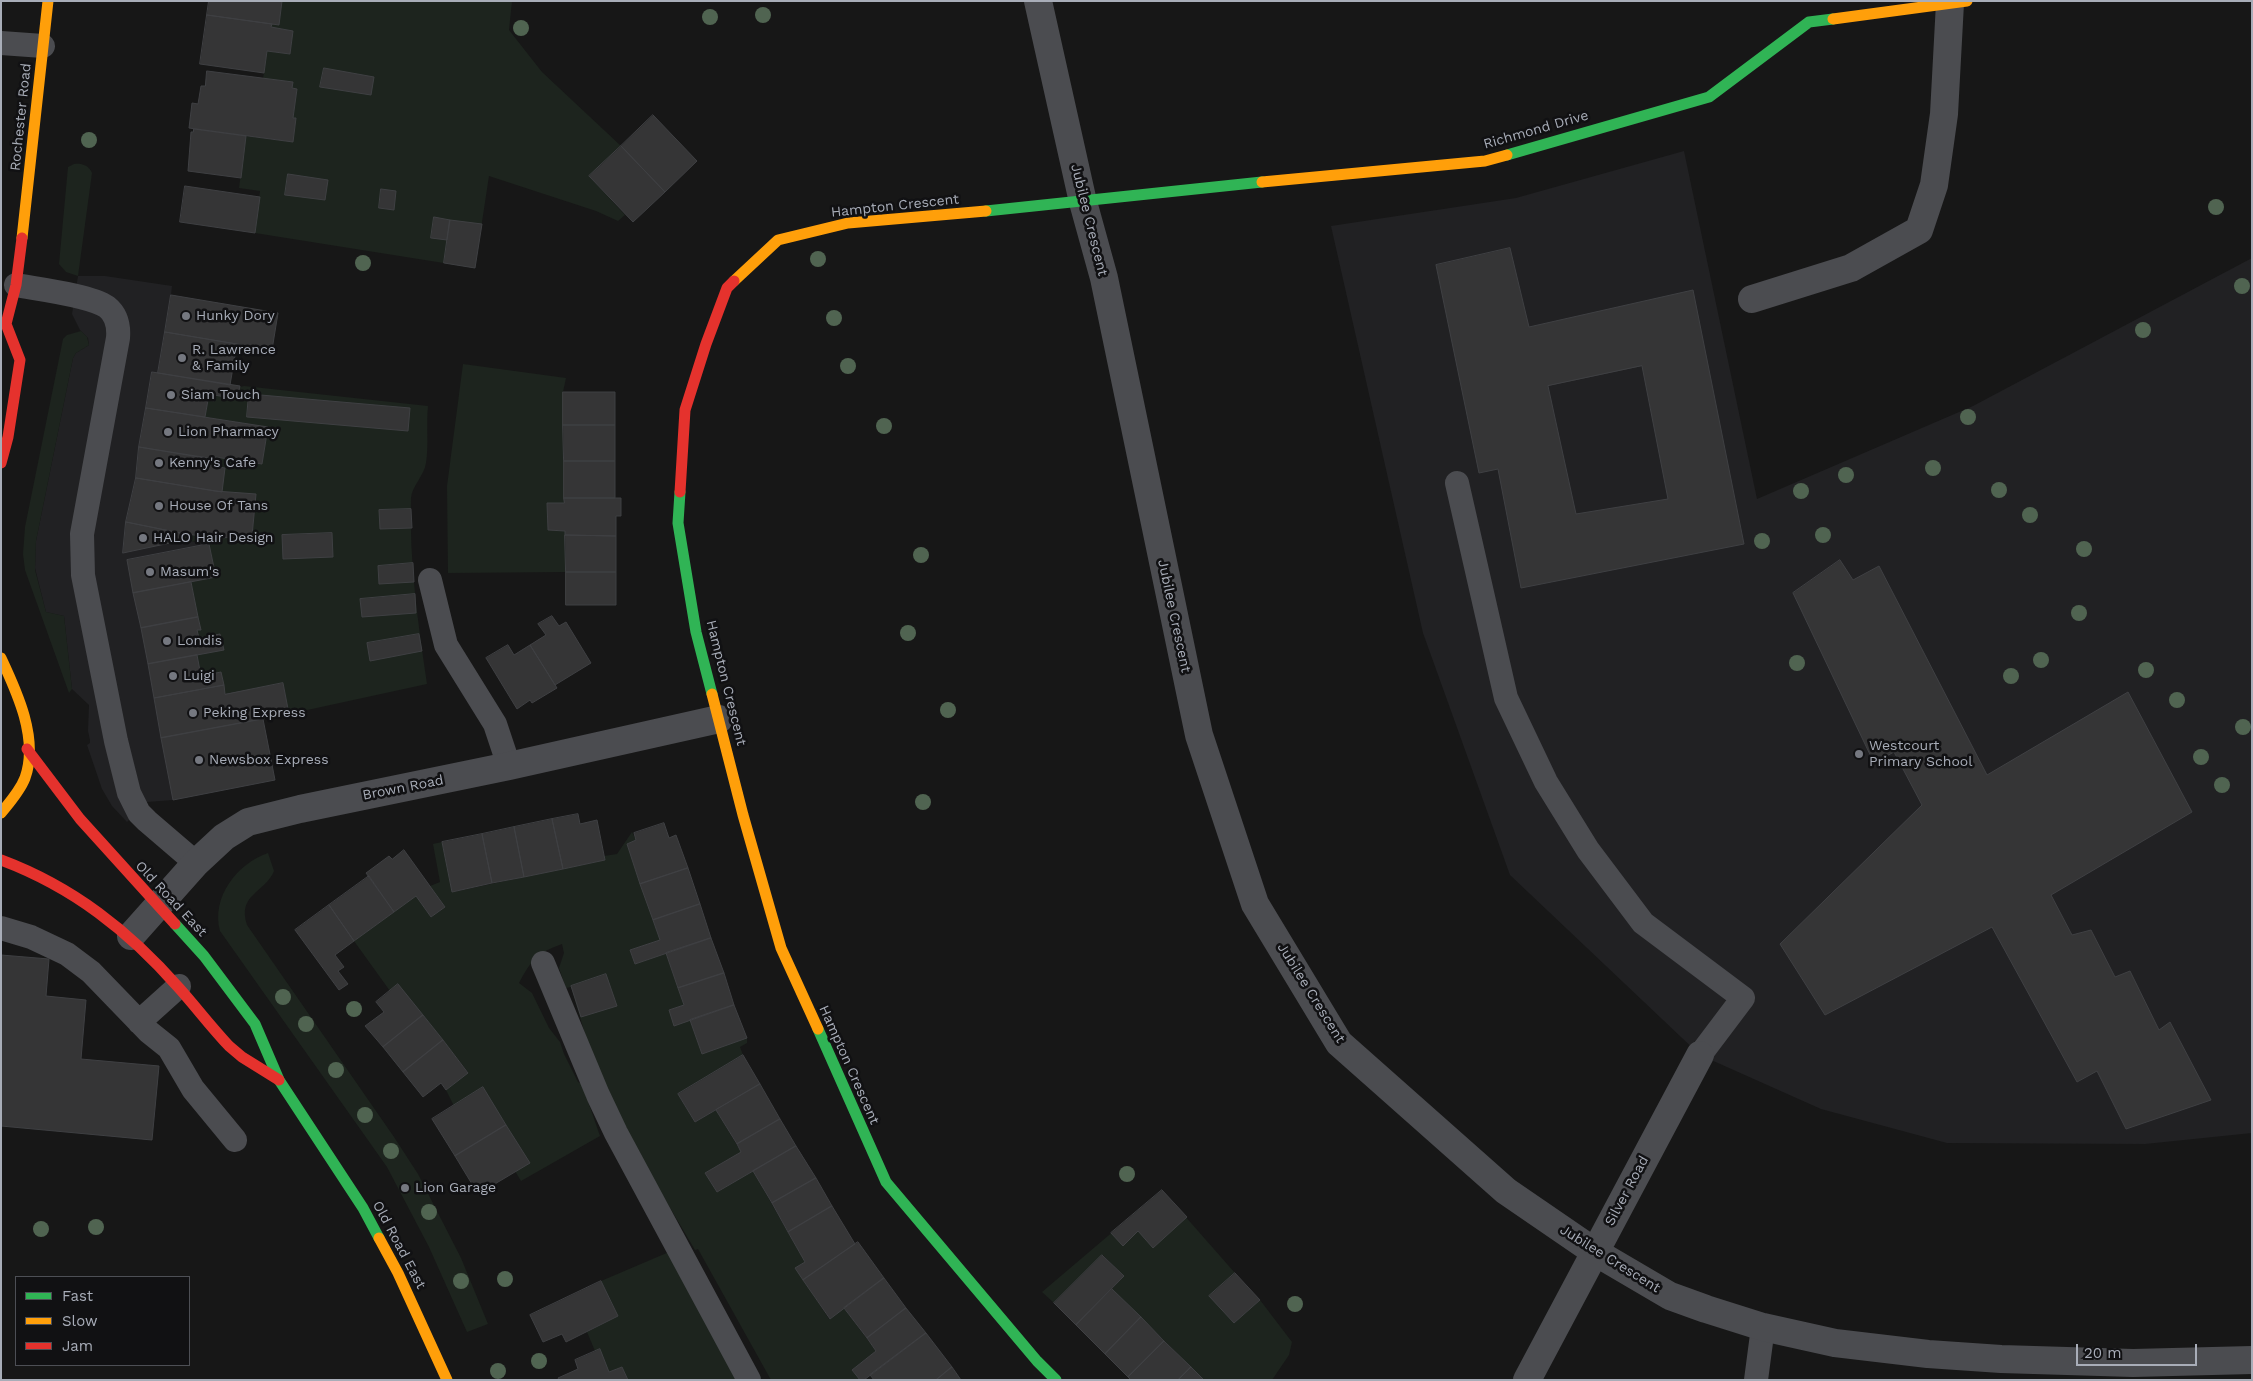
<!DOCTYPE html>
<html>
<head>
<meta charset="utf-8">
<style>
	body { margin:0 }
	#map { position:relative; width:2253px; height:1381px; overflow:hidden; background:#171717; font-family:"Work Sans",sans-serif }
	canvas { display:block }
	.frame { position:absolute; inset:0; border:2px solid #a8adb8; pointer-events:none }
	.legend { position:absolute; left:15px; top:1276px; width:175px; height:90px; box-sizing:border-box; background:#111113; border:1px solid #4d4f55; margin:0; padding:6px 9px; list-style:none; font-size:15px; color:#a8adb8 }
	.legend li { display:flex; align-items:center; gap:10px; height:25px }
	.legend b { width:25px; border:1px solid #4d4f55 }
	.scale { position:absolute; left:2076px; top:1344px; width:121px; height:22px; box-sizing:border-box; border:2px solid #a8adb8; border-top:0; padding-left:6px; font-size:15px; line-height:18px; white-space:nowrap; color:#a8adb8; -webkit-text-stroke:4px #111113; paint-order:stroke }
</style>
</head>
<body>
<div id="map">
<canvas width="2253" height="1381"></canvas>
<div class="frame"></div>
<ul class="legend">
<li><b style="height:6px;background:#30b455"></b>Fast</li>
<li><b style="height:6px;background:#ff9f0a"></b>Slow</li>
<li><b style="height:6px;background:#e5322d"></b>Jam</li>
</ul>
<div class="scale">20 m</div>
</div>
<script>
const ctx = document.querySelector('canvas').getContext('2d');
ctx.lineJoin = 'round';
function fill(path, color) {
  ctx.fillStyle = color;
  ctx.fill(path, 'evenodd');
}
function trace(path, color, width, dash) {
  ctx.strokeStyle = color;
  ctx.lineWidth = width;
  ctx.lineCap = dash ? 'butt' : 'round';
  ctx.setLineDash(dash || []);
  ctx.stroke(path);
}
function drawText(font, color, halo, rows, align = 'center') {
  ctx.font = font + ' "Work Sans",sans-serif';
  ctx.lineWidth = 5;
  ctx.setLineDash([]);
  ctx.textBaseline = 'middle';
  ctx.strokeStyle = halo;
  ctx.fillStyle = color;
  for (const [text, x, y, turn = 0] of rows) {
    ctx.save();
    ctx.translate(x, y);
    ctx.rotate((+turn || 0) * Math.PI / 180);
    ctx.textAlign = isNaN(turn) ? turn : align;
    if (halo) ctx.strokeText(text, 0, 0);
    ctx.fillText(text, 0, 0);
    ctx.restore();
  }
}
fill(new Path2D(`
	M1684,151L1757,499L1973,406L2252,258V1133L2145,1144L1947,1143L1821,1109L1700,1055L1510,875L1423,633L1331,226L1516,198Z
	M78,276H105L172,286L171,295L278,313L272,350L237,344L230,385L237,399L208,400L205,417L268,427L262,464L215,459L204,464L225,468L256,494L252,536L184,540L209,544L216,577L191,582L201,630L199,638L220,634L224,650L283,683L289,714L263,719L275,780L173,800L147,802L127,822L112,806L102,789L87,745L90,743V740L88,731L89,705L72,689L64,616L46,612L35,568L36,541L73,358L76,353L89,345L88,338L80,330L72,314Z`), '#212123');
fill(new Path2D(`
	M282,1H512L509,30L542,72L621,146L589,176L625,215L618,221L596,211L489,176L475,268L255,233L260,191L239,188L246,136L293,142L296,119L293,118L297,89L292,88L293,82L263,79L267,51L290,54L293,31L271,27L272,24L279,25Z
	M74,164C81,163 89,165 92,173L78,276L66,272L59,264L68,167Z
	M81,331L87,337L89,345L76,353L73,358L36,541L35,570L46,612L64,616L72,689L69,693L25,570L23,554L25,527L63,339L67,335Z
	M463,364L566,378L563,392L564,503L547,504L548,530L565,531L566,572L448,573L447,486Z
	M244,386L428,406C426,425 429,445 426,463C424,476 412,486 411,498C409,561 418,623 427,684L289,714L283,683L225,694L201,676L197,655L223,650L220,634L199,638L197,630H200L191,582L216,577L209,544L184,540L185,534L220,538L252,536L256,494L222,492L225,468L204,464L205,458L214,459L215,457L262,464L268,427L205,417L208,400L213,401L214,395L237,399L240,387Z
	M632,832L636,840L627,844L660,940L630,950L635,964L666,953L684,1005L669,1010L690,1020L702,1054L747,1038V1043L740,1047L743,1055L678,1094L695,1122L716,1110L741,1152L705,1173L717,1192L753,1171L805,1262L796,1268L829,1319L844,1308L876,1351L852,1370L860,1380H771L698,1249L695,1250L637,1152L592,1057L571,987L566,988L559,968L564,953L562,944C537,953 532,959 519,983L532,993L549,1028L560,1042L564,1054L578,1082L582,1084L600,1136L521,1181L515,1171L454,1106L446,1090L468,1072L423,1015L390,991L354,941L416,896L431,917L445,907L430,886L440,882L433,844L442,842L453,892L605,860L604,856L617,854Z
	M268,853L274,871C265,893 237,894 247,925L394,1137L418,1174L461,1258L488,1324L467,1332L429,1247L387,1167L220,931C211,897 237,864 268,853Z
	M1162,1190L1235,1273L1210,1296L1234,1323L1260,1300L1292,1342L1289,1355L1272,1380H1204L1112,1289L1124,1276L1103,1255L1054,1303L1042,1292Z
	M669,1252L738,1380H628L622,1367L609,1372L595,1351L587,1332L618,1316L601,1281Z`), '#1d241e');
const building = new Path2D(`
	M209,1H282L279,25L207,15Z
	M207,15L272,24L271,27L293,31L290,54L267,51L264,73L200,64Z
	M324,68L374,77L371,95L320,87Z
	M207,71L293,82L292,88L297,89L293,118H296L293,142L189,128L192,103L198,104L201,86H205Z
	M653,115L697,161L665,192L621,146Z
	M194,129L246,136L241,178L188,171L191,132H193Z
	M621,146L665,192L633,222L589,176Z
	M288,174L328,180L325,200L285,195Z
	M185,186L260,197L255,233L180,222Z
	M381,189L396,191L394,210L379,208Z
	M434,217L450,220L447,240L431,238Z
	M450,220L482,224L475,268L444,263Z
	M1510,248L1529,327L1693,290L1744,544L1521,588L1498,469L1479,473L1436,265ZM1642,366L1668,499L1576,514L1548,386Z
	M171,295L278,313L272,350L165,332Z
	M165,332L237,344L230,385L158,373Z
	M152,372L240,386L237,399L214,395V401L208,400L205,417L146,408Z
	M563,392H615V425H563Z
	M249,394L410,408L408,431L247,417Z
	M146,408L268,427L262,464L215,457V459L139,447Z
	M563,425H615V461H564Z
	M139,447L205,458L204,464L225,468L222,492L136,478Z
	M564,461H615V498H564Z
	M136,478L215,491L256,494L252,536L220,538L185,534L126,522Z
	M564,498H621V516H616V536L565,535V531L548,530L547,503H564Z
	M411,509L412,528L380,529L379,510Z
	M126,522L185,534L184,540L123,553Z
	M332,533L333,557L283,559L282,535Z
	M565,535L616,536V572H566Z
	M209,544L216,577L133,593L127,560Z
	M1840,560L1853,580L1879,566L1987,775L2128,692L2192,812L2051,895L2072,935L2091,930L2115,977L2130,971L2159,1030L2170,1022L2211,1100L2126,1129L2097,1071L2077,1082L1992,927L1825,1015L1780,944L1922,805L1894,752L1874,763L1793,593Z
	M413,563L414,582L379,584L378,566Z
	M566,572H616V605H566Z
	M191,582L198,617L141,628L133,593Z
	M415,594L416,613L362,617L360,599Z
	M552,616L559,626L566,622L591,663L555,685L530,645L546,635L538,624Z
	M198,617L201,630H197L199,638L220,634L224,650L148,664L141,628Z
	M419,634L422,651L370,661L367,643Z
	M508,645L514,655L530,645L557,688L532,703L530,700L517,709L486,658Z
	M197,655L201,676L221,672L224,685L154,698L148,664Z
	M283,683L289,714L161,738L154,698L224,685L225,694Z
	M263,719L275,780L173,800L161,738Z
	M578,814L580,824L597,820L605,860L563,869L552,819Z
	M552,819L563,869L524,877L514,827Z
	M664,823L669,838L676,835L688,868L640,884L627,844L636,840L634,833Z
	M514,827L524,877L492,883L482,834Z
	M482,834L492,883L452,892L442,842Z
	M404,850L445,907L431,917L416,896L394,912L366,873L389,856L392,859Z
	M688,868L700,904L653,920L640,884Z
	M369,876L394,912L354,941L329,905Z
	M700,904L711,938L635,964L630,950L660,940L653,920Z
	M329,905L354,941L335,955L344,967L338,971L348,984L339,990L295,930Z
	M711,938L724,973L678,988L666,953Z
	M1,955L49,959L46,996L86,1000L81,1059L159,1066L152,1140L1,1126Z
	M724,973L734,1005L674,1026L669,1010L684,1005L678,988Z
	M606,974L617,1006L581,1017L571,986Z
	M398,984L423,1015L383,1047L365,1026L384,1012L376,1002Z
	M734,1005L747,1038L702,1054L690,1020Z
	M423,1015L443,1040L403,1072L383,1047Z
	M443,1040L468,1073L446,1090L441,1083L423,1097L403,1072Z
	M743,1055L760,1084L695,1122L678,1094Z
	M760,1084L780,1119L737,1144L716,1110Z
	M483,1087L506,1125L455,1156L432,1119Z
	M780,1119L796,1146L717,1192L705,1173L741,1152L737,1144Z
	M506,1125L530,1163L478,1194L455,1156Z
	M796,1146L816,1178L772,1203L753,1171Z
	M816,1178L832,1206L788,1232L772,1203Z
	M1162,1190L1187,1217L1153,1248L1138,1231L1123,1246L1111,1233Z
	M832,1206L855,1244L803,1280L795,1268L805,1262L788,1232Z
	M858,1242L884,1278L830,1319L803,1280Z
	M1102,1255L1124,1276L1076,1325L1054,1303Z
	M1235,1273L1260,1300L1234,1323L1209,1296Z
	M884,1278L906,1308L867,1338L844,1308Z
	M601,1281L618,1316L566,1342L562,1334L543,1342L530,1315Z
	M1112,1289L1141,1317L1105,1354L1076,1325Z
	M906,1308L926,1333L864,1380H860L852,1370L876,1351L867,1338Z
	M1141,1317L1164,1341L1128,1377L1105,1354Z
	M926,1333L952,1367L936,1380H874L870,1375Z
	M1164,1341L1191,1367L1178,1380H1131L1128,1377Z
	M600,1349L609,1372L622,1367L628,1380H559L558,1378L578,1369L575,1360Z
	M952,1367L961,1380H936Z
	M1191,1367L1204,1380H1178Z`);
fill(building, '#353536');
trace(building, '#3f4043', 1);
trace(new Path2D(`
	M1,43L43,46
	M16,285C37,289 90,295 107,307C117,315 119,326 118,338L82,534L83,575L116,741L129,793L139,813L147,821L196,863
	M1457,483L1506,698L1546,782L1588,850L1643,923L1743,998L1700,1055
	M430,580L446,645L495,724L509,766
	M1,928L31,937L67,954L91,972L149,1032L169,1048L193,1089L235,1140
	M543,963L598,1095L616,1133L749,1380
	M139,1022L179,986
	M1756,1380L1763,1327`), '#4b4c50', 24);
trace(new Path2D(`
	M1038,1L1083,202L1104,278L1199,735L1255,904L1339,1043L1506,1191L1595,1252L1670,1296L1706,1309L1763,1327L1835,1343L1928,1354L2001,1359L2133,1363L2252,1360
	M1752,299L1851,268L1919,230L1934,185L1944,114L1950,3
	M131,936L196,863L224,837L248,822L300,809L509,766L719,719
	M1527,1380L1700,1055`), '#4b4c50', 28);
trace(new Path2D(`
	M1507,155L1709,97L1809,22L1833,19
	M986,211L1262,182
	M680,492L678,523L696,632L712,694
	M175,924L204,956L255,1024L279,1080L363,1208L379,1238
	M818,1029L886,1182L1037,1361L1056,1380`), '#30b455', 11);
trace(new Path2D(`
	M1833,19L1967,1
	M1262,182L1485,161L1507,155
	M22,238L48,1
	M734,281L778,240L848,223L986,211
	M1,658C17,692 39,739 25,778C20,791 10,802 1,813
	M712,694L743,815L781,948L818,1029
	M379,1238L398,1273L447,1380`), '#ff9f0a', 11);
trace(new Path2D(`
	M1,463L8,437L20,360L6,324L16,285L22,238
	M680,492L685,410L706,344L727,288L734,281
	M27,749L80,819L175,924
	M1,860C73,887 129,931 179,988C196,1007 211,1027 229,1046L242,1057L279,1080`), '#e5322d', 11);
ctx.fillStyle = '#506451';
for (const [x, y] of [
	[763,15],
	[710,17],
	[521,28],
	[89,140],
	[2216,207],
	[818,259],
	[363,263],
	[2242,286],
	[834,318],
	[2143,330],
	[848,366],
	[1968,417],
	[884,426],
	[1933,468],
	[1846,475],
	[1999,490],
	[1801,491],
	[2030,515],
	[1823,535],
	[1762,541],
	[2084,549],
	[921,555],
	[2079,613],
	[908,633],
	[2041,660],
	[1797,663],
	[2146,670],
	[2011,676],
	[2177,700],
	[948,710],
	[2243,727],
	[2201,757],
	[2222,785],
	[923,802],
	[283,997],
	[354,1009],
	[306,1024],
	[336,1070],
	[365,1115],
	[391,1151],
	[1127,1174],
	[429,1212],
	[96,1227],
	[41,1229],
	[505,1279],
	[461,1281],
	[1295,1304],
	[539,1361],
	[498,1371]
]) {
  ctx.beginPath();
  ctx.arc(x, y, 8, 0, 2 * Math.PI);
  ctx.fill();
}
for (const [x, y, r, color] of [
	[186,316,5,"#757880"],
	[182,358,5,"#757880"],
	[171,395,5,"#757880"],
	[168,432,5,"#757880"],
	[159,463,5,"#757880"],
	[159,506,5,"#757880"],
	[143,538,5,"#757880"],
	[150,572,5,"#757880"],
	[167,641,5,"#757880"],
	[173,676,5,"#757880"],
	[193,713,5,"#757880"],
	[1859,754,5,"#757880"],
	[199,760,5,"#757880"],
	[405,1188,5,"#757880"]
]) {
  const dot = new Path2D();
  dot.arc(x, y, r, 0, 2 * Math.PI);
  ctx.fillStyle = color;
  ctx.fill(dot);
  trace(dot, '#111113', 2);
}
drawText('14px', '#a8adb8', '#111113', [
	["Rochester Road",21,117,-84],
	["Richmond Drive",1536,130,-16],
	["Hampton Crescent",895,206,-6],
	["Jubilee Crescent",1089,220,76],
	["Jubilee Crescent",1174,616,78],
	["Hampton Crescent",726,683,76],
	["Brown Road",403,788,-11],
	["Old Road East",171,899,47],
	["Jubilee Crescent",1311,993,58],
	["Hampton Crescent",849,1065,66],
	["Silver Road",1627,1191,-62],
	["Old Road East",399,1245,62],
	["Jubilee Crescent",1610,1259,32]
]);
drawText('14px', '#a8adb8', '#111113', [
	["Hunky Dory",196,316],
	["R. Lawrence",192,350],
	["& Family",192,366],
	["Siam Touch",181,395],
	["Lion Pharmacy",178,432],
	["Kenny's Cafe",169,463],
	["House Of Tans",169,506],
	["HALO Hair Design",153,538],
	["Masum's",160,572],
	["Londis",177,641],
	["Luigi",183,676],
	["Peking Express",203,713],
	["Westcourt",1869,746],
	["Primary School",1869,762],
	["Newsbox Express",209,760],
	["Lion Garage",415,1188]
], 'left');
</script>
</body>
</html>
